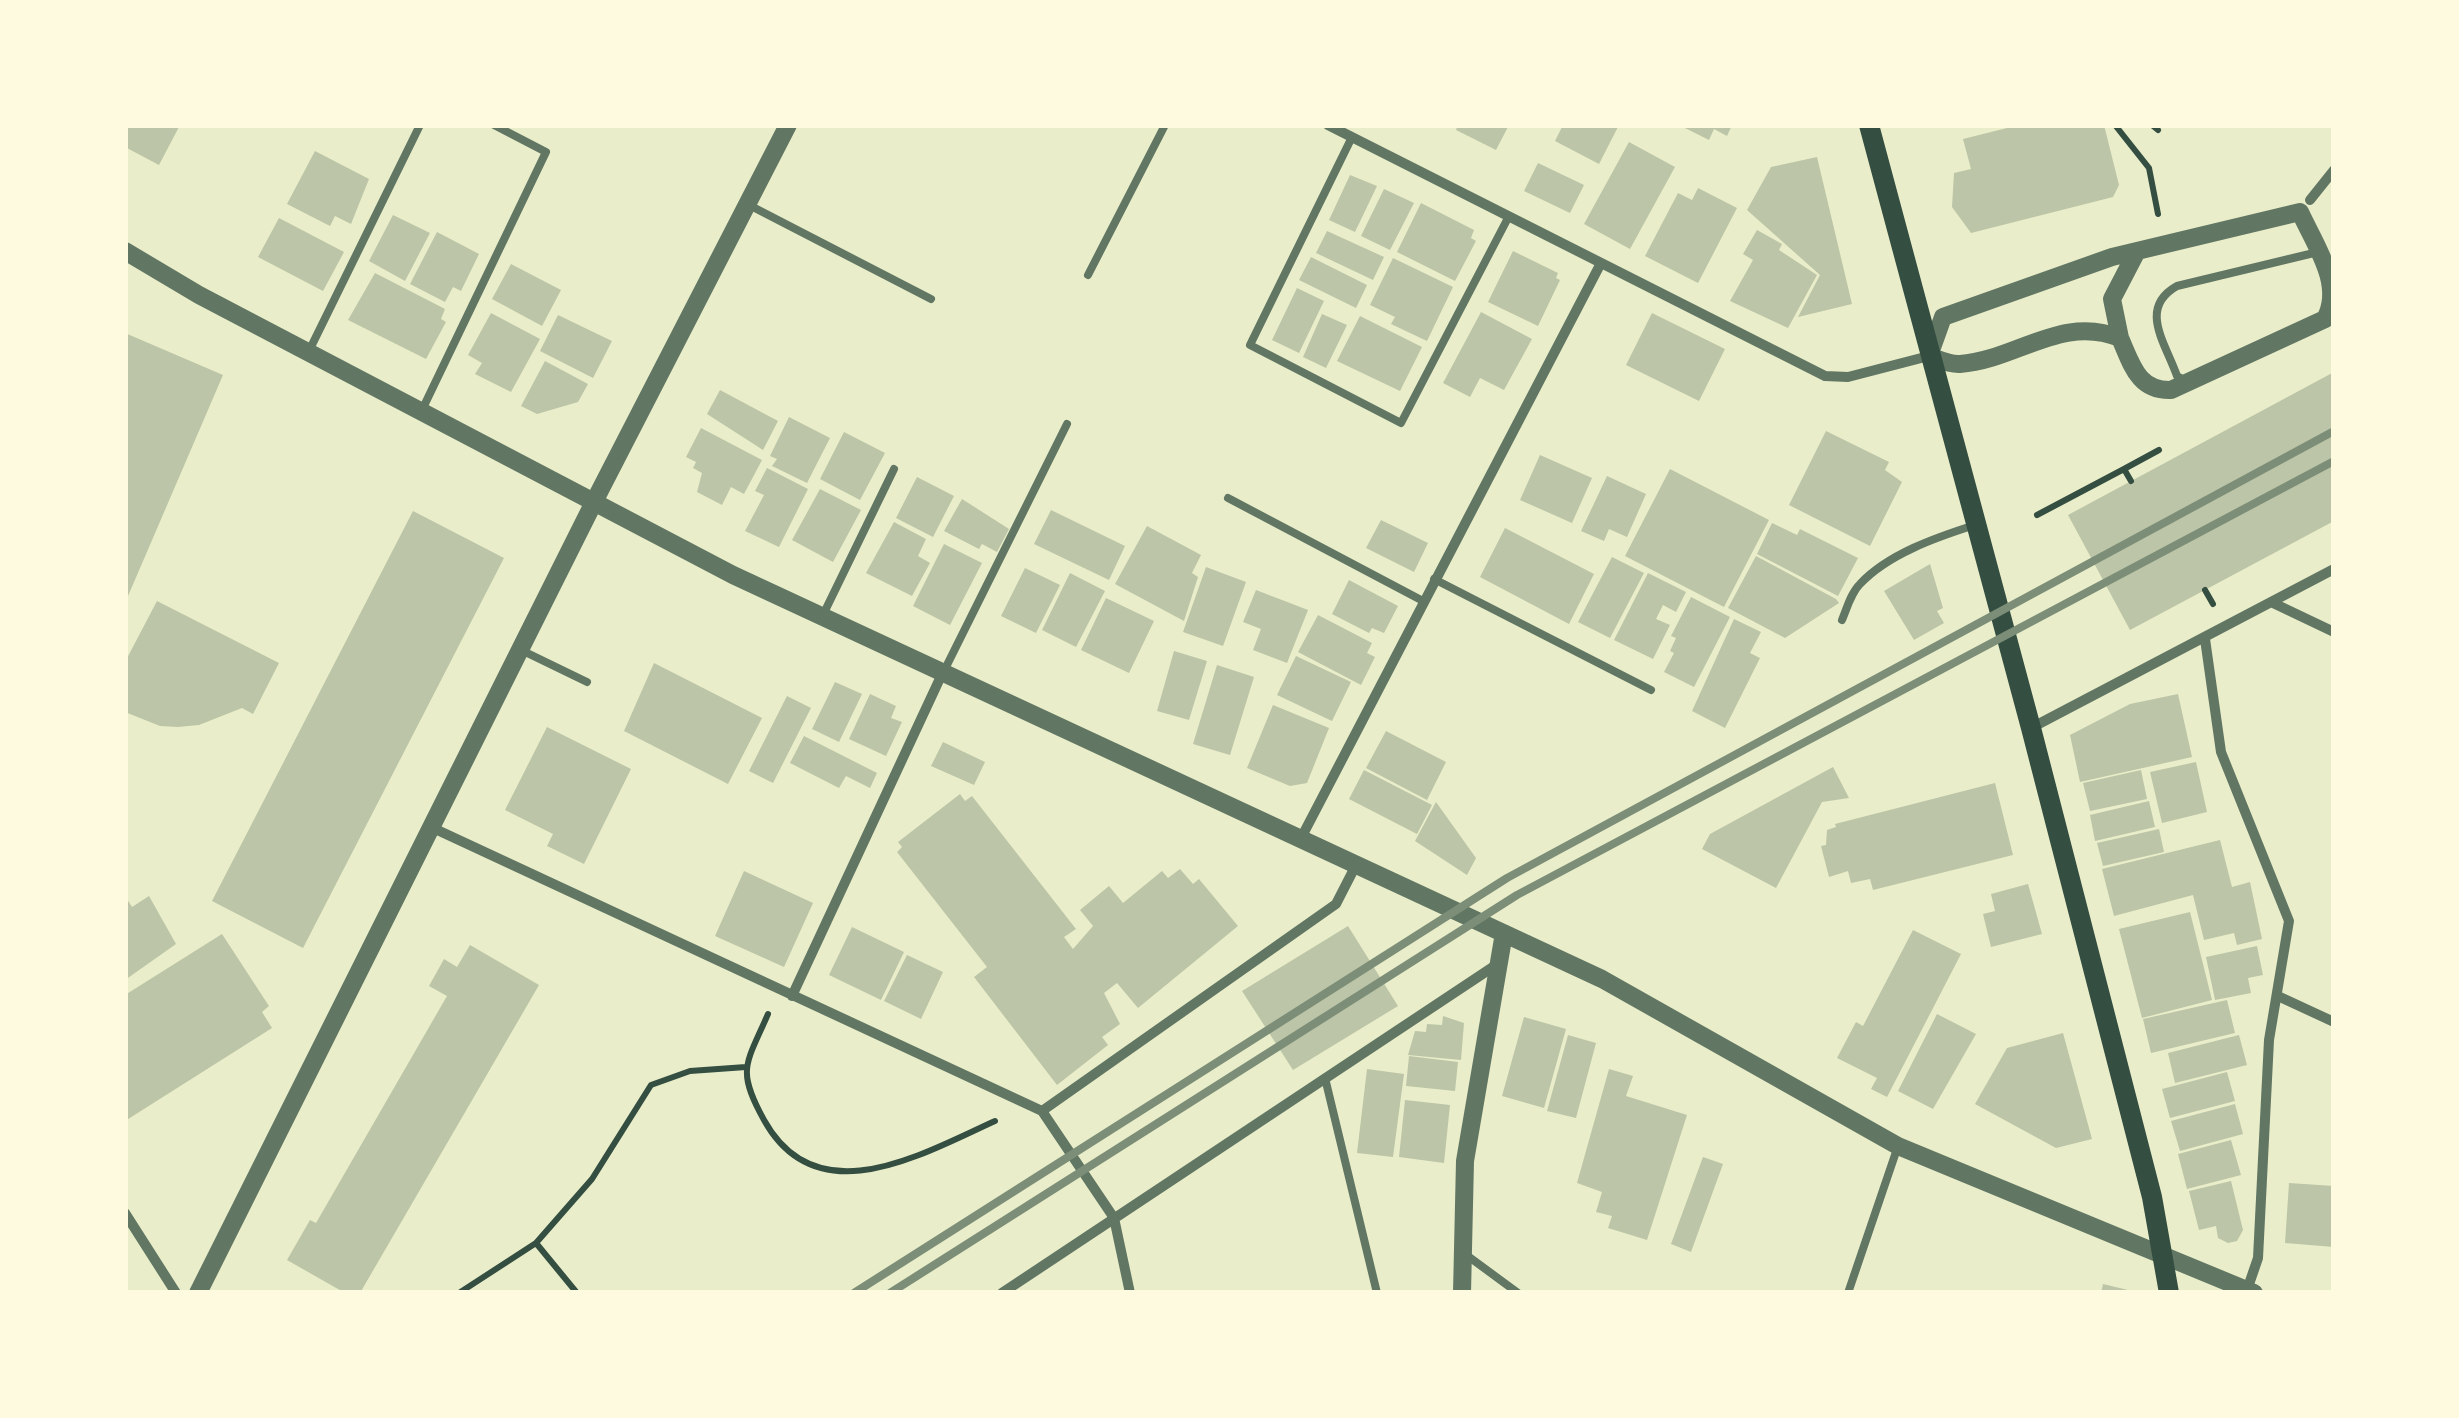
<!DOCTYPE html>
<html>
<head>
<meta charset="utf-8">
<style>
	body { margin:0 }
	#map { position:relative; width:2459px; height:1418px; overflow:hidden; background:#e9edc9; font-family:Raleway,sans-serif }
	canvas { display:block }
	.frame { position:absolute; inset:0; border:128px solid #fefae0; pointer-events:none }
</style>
</head>
<body>
<div id="map">
<canvas width="2459" height="1418"></canvas>
<div class="frame"></div>
</div>
<script>
const ctx = document.querySelector('canvas').getContext('2d');
ctx.lineJoin = 'round';
function fill(path, color) {
  ctx.fillStyle = color;
  ctx.fill(path, 'evenodd');
}
function trace(path, color, width, dash) {
  ctx.strokeStyle = color;
  ctx.lineWidth = width;
  ctx.lineCap = dash ? 'butt' : 'round';
  ctx.setLineDash(dash || []);
  ctx.stroke(path);
}
fill(new Path2D(`
	M125,125H180L159,165L125,147Z
	M1458,125H1509L1496,150L1456,130Z
	M1563,125H1619L1599,164L1555,141Z
	M1679,125H1732L1727,136L1714,129L1709,140Z
	M2019,125H2104L2119,185L2113,197L1971,233L1952,207L1954,173L1971,169L1963,139Z
	M1629,142L1675,167L1630,249L1584,224Z
	M315,151L369,179L351,224L335,216L330,226L287,204Z
	M1817,157L1852,304L1798,317L1820,275L1747,210L1771,167Z
	M1538,163L1584,185L1570,213L1524,191Z
	M1350,175L1377,186L1355,232L1329,220Z
	M1698,188L1737,208L1698,283L1645,256L1678,193L1692,200Z
	M1384,189L1414,203L1390,250L1361,236Z
	M1421,203L1474,230L1471,238L1476,241L1455,281L1397,252Z
	M393,215L430,233L405,281L369,261Z
	M279,218L344,252L323,291L258,257Z
	M1757,230L1782,244L1779,250L1817,275L1788,328L1730,301L1753,260L1743,254Z
	M1327,231L1384,257L1373,280L1316,253Z
	M437,232L479,254L461,291L453,287L445,302L410,284Z
	M1513,251L1558,273L1556,278L1560,280L1538,326L1488,302Z
	M1311,257L1367,285L1356,308L1299,280Z
	M1393,258L1453,287L1427,341L1391,324L1395,317L1370,305Z
	M511,264L561,290L542,326L492,299Z
	M375,273L445,309L441,319L446,322L426,359L348,320Z
	M1297,288L1324,301L1299,353L1272,340Z
	M1481,312L1532,339L1504,390L1480,378L1470,397L1443,383Z
	M491,313L540,339L511,392L475,374L482,363L468,355Z
	M1652,313L1725,349L1699,401L1626,365Z
	M1322,314L1347,325L1326,368L1303,357Z
	M558,315L612,341L593,378L540,351Z
	M1360,316L1422,347L1400,391L1337,361Z
	M125,333L223,375L125,603Z
	M545,361L588,384L578,402L537,414L521,406Z
	M2334,372V521L2130,630L2068,515Z
	M720,390L778,421L763,450L707,414Z
	M789,417L830,438L807,483L772,466L777,459L770,456Z
	M701,428L762,460L744,494L731,487L722,505L697,492L702,473L693,468L696,462L686,457Z
	M1826,431L1889,462L1885,470L1902,482L1870,546L1789,505Z
	M844,432L885,453L860,500L820,479Z
	M1540,455L1592,478L1572,523L1520,500Z
	M767,468L808,489L779,547L745,531L764,495L755,491Z
	M1670,469L1769,520L1724,607L1625,556Z
	M1607,476L1646,494L1627,537L1609,529L1604,541L1581,531Z
	M917,477L954,496L933,537L896,518Z
	M820,489L861,510L833,562L792,540Z
	M962,499L1009,529L997,552L982,544L979,549L944,531Z
	M1051,510L1125,546L1109,580L1034,544Z
	M413,511L504,558L303,948L212,901Z
	M1381,520L1428,543L1414,572L1366,548Z
	M894,522L926,539L918,556L930,563L912,596L866,573Z
	M1772,523L1797,535L1800,529L1858,558L1838,596L1757,554Z
	M1147,526L1201,555L1192,573L1198,577L1184,621L1115,584Z
	M1505,528L1594,574L1569,624L1480,577Z
	M944,544L982,563L950,625L913,606Z
	M1756,556L1836,599L1839,603L1785,638L1728,608Z
	M1612,557L1644,573L1610,638L1578,622Z
	M1930,564L1943,608L1937,611L1944,623L1914,640L1884,591Z
	M1206,567L1246,582L1223,646L1183,632Z
	M1025,568L1060,585L1036,633L1001,616Z
	M1070,573L1105,591L1076,647L1042,630Z
	M1648,573L1686,592L1676,612L1663,605L1656,619L1670,625L1653,659L1614,640Z
	M1349,580L1398,606L1384,633L1372,628L1369,633L1332,614Z
	M1256,590L1308,610L1287,663L1253,650L1261,629L1243,622Z
	M1691,597L1730,617L1694,687L1664,672L1674,653L1670,651L1676,638L1671,636Z
	M1106,598L1154,621L1129,673L1081,650Z
	M157,601L279,663L253,714L242,708L199,725L178,727L160,726L125,712V662Z
	M1318,615L1372,643L1367,653L1375,657L1361,685L1298,652Z
	M1734,619L1761,632L1750,653L1760,658L1725,728L1692,711Z
	M1174,651L1207,661L1189,720L1157,711Z
	M1296,656L1351,682L1332,721L1277,695Z
	M654,663L762,718L728,784L624,731Z
	M1217,665L1254,677L1230,755L1193,744Z
	M835,682L862,694L839,742L812,729Z
	M870,694L896,706L891,718L902,722L886,756L849,739Z
	M2178,694L2192,757L2080,782L2070,735L2130,704Z
	M787,696L811,708L773,783L749,771Z
	M1273,705L1329,728L1307,783L1290,786L1247,768Z
	M547,727L631,769L584,864L547,846L553,834L505,810Z
	M1386,731L1446,762L1427,800L1366,768Z
	M804,736L877,773L870,788L846,776L839,788L790,763Z
	M943,742L985,762L974,785L931,766Z
	M2196,762L2207,812L2162,823L2150,772Z
	M1833,767L1849,798L1822,802L1776,888L1702,849L1710,834Z
	M1364,770L1432,805L1417,834L1349,799Z
	M2141,770L2147,799L2090,811L2083,783Z
	M1995,783L2013,855L1873,890L1870,879L1851,883L1848,871L1829,877L1821,846L1826,845L1827,830L1836,827L1835,824Z
	M960,794L965,801L972,796L1076,929L1064,937L1073,949L1093,926L1080,910L1109,886L1123,903L1162,871L1168,878L1180,869L1193,884L1199,879L1238,926L1138,1008L1117,983L1104,993L1120,1024L1102,1037L1108,1045L1057,1085L974,977L987,967L897,852L902,847L898,842Z
	M2149,801L2155,827L2095,841L2090,815Z
	M1436,802L1476,858L1467,875L1415,841Z
	M2159,829L2164,852L2103,866L2097,843Z
	M2220,840L2232,887L2250,882L2262,939L2237,945L2234,933L2204,940L2193,895L2114,916L2102,869Z
	M744,871L813,903L784,967L715,936Z
	M2028,884L2042,934L1991,947L1983,914L1995,911L1991,894Z
	M125,896L132,907L149,896L176,944L125,980Z
	M2190,912L2212,1000L2142,1018L2119,929Z
	M1348,926L1398,1006L1293,1070L1242,991Z
	M852,927L904,952L881,1000L829,975Z
	M1913,930L1961,954L1887,1097L1871,1089L1877,1078L1837,1058L1856,1022L1863,1026Z
	M222,934L269,1006L262,1012L272,1028L125,1121V995Z
	M470,945L539,985L360,1293H345L287,1260L310,1220L316,1223L447,996L429,986L444,959L457,967Z
	M2257,946L2263,975L2248,978L2251,993L2215,1000L2206,957Z
	M907,955L943,972L921,1019L884,1001Z
	M2227,1000L2235,1033L2151,1053L2143,1019Z
	M1937,1014L1976,1034L1933,1109L1898,1091Z
	M1443,1016L1464,1023L1461,1060L1408,1055L1415,1031L1426,1032L1427,1024L1442,1025Z
	M1524,1017L1566,1029L1544,1108L1502,1096Z
	M2063,1033L2092,1139L2056,1148L1975,1104L2007,1048Z
	M1568,1035L1596,1043L1576,1118L1547,1111Z
	M2239,1035L2247,1065L2175,1083L2168,1053Z
	M1409,1056L1458,1062L1455,1091L1406,1086Z
	M1367,1069L1404,1074L1393,1157L1357,1153Z
	M1609,1069L1633,1076L1626,1096L1687,1115L1647,1240L1608,1228L1612,1216L1596,1212L1602,1192L1577,1183Z
	M2227,1072L2235,1101L2170,1118L2162,1089Z
	M1405,1100L1450,1105L1444,1163L1399,1157Z
	M2235,1104L2243,1134L2180,1151L2171,1121Z
	M2231,1140L2241,1175L2187,1189L2178,1154Z
	M1703,1157L1723,1164L1691,1252L1671,1244Z
	M2231,1181L2243,1230L2237,1241L2228,1243L2218,1238L2216,1226L2199,1230L2189,1191Z
	M2289,1183L2334,1186V1247L2285,1243Z
	M2103,1284L2128,1290V1293H2101Z`), '#bcc5a7');
trace(new Path2D(`
	M2115,125L2149,168L2158,214
	M2152,125L2158,130
	M2124,469L2159,450
	M2037,515L2124,469L2131,481
	M2205,590L2213,604
	M768,1014C746,1065 736,1069 764,1120C817,1216 922,1154 995,1121
	M536,1243L577,1293
	M459,1293L536,1243L592,1179L651,1085L690,1071L746,1067`), '#344e41', 6);
trace(new Path2D(`
	M1352,137L1250,345L1401,423L1509,216
	M747,204L931,299
	M1088,275L1165,125
	M309,351L420,125
	M2184,380L2177,376C2165,342 2138,308 2177,286L2318,252
	M422,410L546,152L494,125
	M1228,498L1423,601
	M1434,579L1651,690
	M822,617L894,469
	M1842,620C1847,608 1851,593 1860,584C1888,554 1937,537 1975,525
	M521,650L587,682
	M944,671L1067,424
	M1325,1078L1377,1293
	M1465,1254L1518,1293
	M1848,1293L1898,1146`), '#617663', 8);
trace(new Path2D(`
	M1328,125L1825,376L1848,377L1929,356
	M2310,200L2334,170
	M2271,602L2334,632
	M2205,639L2221,752L2289,921L2269,1040L2258,1258L2247,1290
	M2031,728L2334,569
	M433,828L1042,1111L1114,1218L1130,1293
	M1299,842L1601,263
	M792,996L942,674
	M2280,997L2334,1022
	M1042,1111L1336,904L1355,867
	M125,1213L176,1293
	M1002,1293L1496,965`), '#617663', 10);
trace(new Path2D(`
	M2300,212C2315,245 2344,285 2325,319L2171,390C2138,391 2132,365 2120,338C2062,314 2016,360 1960,364C1950,365 1938,359 1929,356L1943,317L2112,257Z
	M125,251L199,295L733,575L1602,979L1898,1146L2254,1293
	M2120,338L2112,299L2137,251
	M198,1293L595,500L788,125
	M1462,1293L1465,1161L1504,933`), '#617663', 18);
trace(new Path2D(`
	M1869,125L2031,728L2152,1197L2169,1293`), '#344e41', 20);
trace(new Path2D(`
	M854,1293L1507,878L2334,431
	M890,1293L1517,895L2334,461`), '#7c8e77', 8);
</script>
</body>
</html>
